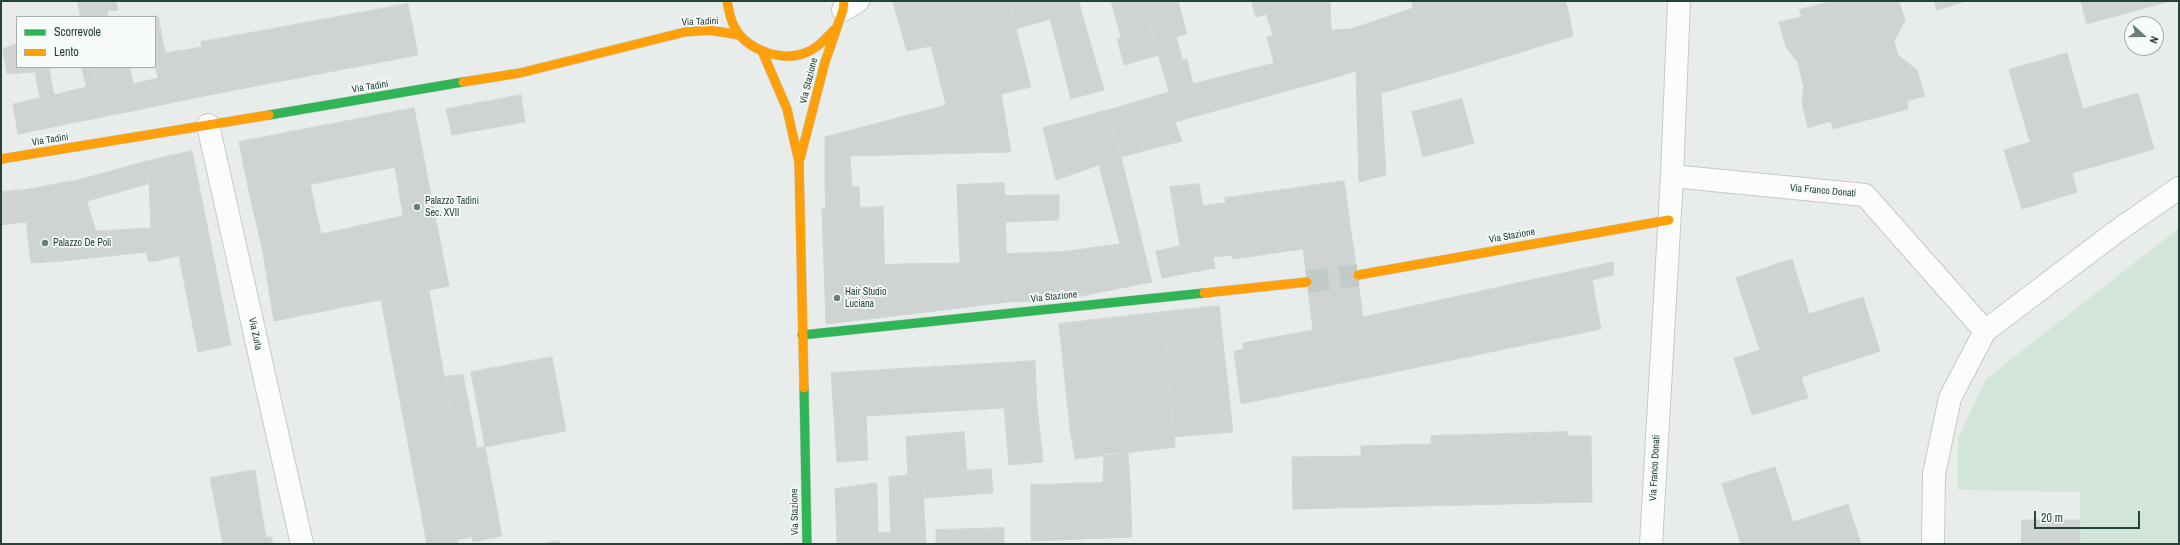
<!DOCTYPE html>
<html>
<head>
<meta charset="utf-8">
<style>
	body { margin:0 }
	#map { position:relative; width:2180px; height:545px; overflow:hidden; background:#e8edeb; font-family:"Archivo Narrow",sans-serif }
	canvas { display:block }
	.frame { position:absolute; inset:0; border:2px solid #24423a; pointer-events:none }
	.legend { position:absolute; left:16px; top:16px; width:140px; height:52px; box-sizing:border-box; background:#f7fbf9; border:1px solid #a3b1ad; margin:0; padding:5px 7px; list-style:none; font-size:12px; color:#24423a }
	.legend li { display:flex; align-items:center; gap:8px; height:20px }
	.legend b { width:20px; border:1px solid #a3b1ad }
	.north { position:absolute; left:2124px; top:16px; width:40px; height:40px; box-sizing:border-box; background:#f7fbf9; border:1px solid #a3b1ad; border-radius:50%; rotate:111deg; font-size:11px; font-weight:700; line-height:16px; text-align:center; color:#24423a }
	.north::after { content:''; display:block; margin:auto; width:14px; height:18px; background:#697e78; clip-path:polygon(50% 0,100% 100%,50% 72%,0 100%) }
	.scale { position:absolute; left:2034px; top:511px; width:106px; height:18px; box-sizing:border-box; border:2px solid #24423a; border-top:0; padding-left:5px; font-size:12px; line-height:14px; white-space:nowrap; color:#24423a; -webkit-text-stroke:3px #f7fbf9; paint-order:stroke }
</style>
</head>
<body>
<div id="map">
<canvas width="2180" height="545"></canvas>
<div class="frame"></div>
<ul class="legend">
<li><b style="height:5px;background:#30b455"></b>Scorrevole</li>
<li><b style="height:5px;background:#ff9f0a"></b>Lento</li>
</ul>
<div class="north">N</div>
<div class="scale">20 m</div>
</div>
<script>
const ctx = document.querySelector('canvas').getContext('2d');
ctx.lineJoin = 'round';
function fill(path, color) {
  ctx.fillStyle = color;
  ctx.fill(path, 'evenodd');
}
function trace(path, color, width, dash) {
  ctx.strokeStyle = color;
  ctx.lineWidth = width;
  ctx.lineCap = dash ? 'butt' : 'round';
  ctx.setLineDash(dash || []);
  ctx.stroke(path);
}
function drawText(font, color, halo, rows, align = 'center') {
  ctx.font = font + ' "Archivo Narrow",sans-serif';
  ctx.lineWidth = 3.5;
  ctx.setLineDash([]);
  ctx.textBaseline = 'middle';
  ctx.strokeStyle = halo;
  ctx.fillStyle = color;
  for (const [text, x, y, turn = 0] of rows) {
    ctx.save();
    ctx.translate(x, y);
    ctx.rotate((+turn || 0) * Math.PI / 180);
    ctx.textAlign = isNaN(turn) ? turn : align;
    if (halo) ctx.strokeText(text, 0, 0);
    ctx.fillText(text, 0, 0);
    ctx.restore();
  }
}
fill(new Path2D(`
	M2179,228V544H2080V492L1958,490V438L1986,379Z`), '#d1e6d8');
const building = new Path2D(`
	M78,1H116L118,10L107,11L108,17H81Z
	M893,1H1007L1016,29L975,37L988,94L946,105L931,46L907,51Z
	M1008,1H1079L1081,10L1016,29Z
	M1111,1H1144L1159,55L1124,65L1117,39L1121,38Z
	M1144,1H1178L1187,34L1176,37L1183,61L1162,67Z
	M1252,1H1285L1293,30L1273,35L1266,14L1256,17Z
	M1285,1H1330L1333,78L1175,122L1182,141L1121,157L1108,110L1169,92L1162,67L1187,59L1193,84L1274,63L1267,37L1293,30Z
	M1411,1H1449L1460,41L1333,78L1331,30L1351,29L1413,8Z
	M1449,1H1565L1568,10L1460,41Z
	M1833,1H1899L1905,20L1894,42L1898,55L1917,70L1925,96L1907,101L1908,109L1833,129L1831,121L1808,128L1802,102L1804,88L1798,63L1786,47L1779,22L1802,17L1799,10Z
	M1935,1H1964V2L1937,10Z
	M2081,1H2170L2087,24Z
	M408,4L418,55L209,95L201,42Z
	M1081,10L1104,90L1071,99L1050,19Z
	M1568,10L1573,36L1466,69L1460,41Z
	M158,16L165,53L202,47L209,95L137,110L133,84L158,78L155,63V17H150Z
	M1016,29L1031,87L1001,94L1011,152L850,156L852,187L825,188V137L988,94L975,37Z
	M1460,41L1466,69L1374,95L1370,67Z
	M17,44V67H34L35,72L7,74L3,49Z
	M2067,53L2083,109L2138,93L2154,149L2072,173L2077,192L2022,209L2004,150L2030,142L2009,70Z
	M34,67H58L35,72Z
	M82,67H92L102,117L18,134L13,104L40,98L35,72L49,69L54,95L86,87Z
	M98,67H130L137,110L102,117L93,68Z
	M1370,67L1374,95L1381,92L1386,175L1359,182L1356,71Z
	M521,95L525,122L452,135L446,109Z
	M1462,99L1474,143L1423,157L1412,112Z
	M414,108L449,286L274,321L262,247L403,216L395,167L250,197L239,142Z
	M1108,110L1116,137L1050,155L1043,128Z
	M1116,137L1152,282L1061,300L1060,252L1120,244L1099,165L1056,180L1050,155Z
	M192,151L207,225L151,228L148,161Z
	M148,161V184L87,201L91,216L40,221L37,207L26,206L24,190L82,179Z
	M1344,181L1363,317L1613,262L1614,275L1592,280L1601,329L1241,404L1234,351L1244,349L1243,343L1313,330L1303,249L1233,259L1225,198Z
	M1004,183L1005,212L958,214L957,185Z
	M310,184L321,234L262,247L250,197Z
	M1199,184L1215,268L1162,278L1156,251L1180,246L1170,187Z
	M859,187L860,208L826,209L825,188Z
	M24,190L26,206L37,207L40,221L59,220L63,261L31,263L26,222L1,225V192Z
	M1059,195V220L1005,222L1004,196Z
	M1226,203L1232,255L1213,257L1203,206Z
	M883,207L886,317L826,324L822,209Z
	M1005,212L1008,302L911,314L909,264L960,263L958,214Z
	M91,216L96,231L207,225L231,345L198,352L179,256L149,262L146,252L63,261L59,220Z
	M1060,252L1061,300L1008,302L1006,254Z
	M1792,259L1809,314L1863,297L1880,351L1801,377L1808,398L1752,415L1734,358L1760,350L1736,278Z
	M909,264L911,314L886,317L885,265Z
	M429,290L472,537L434,544H427L381,300Z
	M1219,306L1233,432L1174,437L1163,312Z
	M1163,312L1173,417L1070,428L1059,324Z
	M552,357L566,431L485,447L471,372Z
	M1035,361L1037,406L866,416L868,460L837,462L831,373Z
	M463,375L477,448L457,451L444,377Z
	M1037,406L1043,462L1009,465L1004,408Z
	M1173,417L1175,447L1075,459L1070,428Z
	M964,432L967,471L908,476L906,437Z
	M1568,432V436H1591L1592,502L1293,509L1292,457L1361,456V446L1431,444V436Z
	M485,447L502,536L473,542L457,451Z
	M1128,452L1130,482L1103,483L1104,454Z
	M1775,467L1793,522L1848,504L1861,544H1741L1722,484Z
	M991,469L993,493L924,498L922,474Z
	M255,470L266,538L236,544H223L210,478Z
	M922,474L926,544H891L889,477Z
	M1130,482L1132,537L1031,541V485Z
	M877,483L878,533L891,532V544H837L835,489Z
	M2022,520H2080V544H2022Z
	M1004,528V544H936V530Z
	M271,537L273,544H236Z
	M457,540L458,544H434Z
	M559,541L560,544H542Z`);
fill(building, '#cfd4d2');
trace(building, '#d1d6d4', 1);
trace(new Path2D(`
	M1307,282L1358,275`), '#c1cbc8', 22, [22, 11]);
const street = new Path2D(`
	M843,10L858,1
	M208,125L302,544
	M1672,176L1865,195L1985,331L2117,231L2179,188
	M1651,544L1672,176L1679,1
	M1933,544L1934,474L1950,398L1985,331`);
const fast = new Path2D(`
	M269,115L463,82
	M802,335L1204,293
	M804,388L807,544`);
const slow = new Path2D(`
	M727,1C729,10 730,20 735,28C747,50 782,62 805,53C817,49 825,39 834,30
	M762,51L787,109L799,162L804,388
	M463,82L520,73L685,32L708,30L740,35
	M1,159L269,115
	M800,159L825,62L843,10L844,1
	M1358,275L1669,220
	M1204,293L1307,282`);
trace(street, '#c5cac8', 24);
trace(fast, '#c3cbc8', 10);
trace(slow, '#c3cbc8', 10);
trace(street, '#fcfcfc', 22);
trace(fast, '#30b455', 9);
trace(slow, '#ff9f0a', 9);
for (const [x, y, r, color] of [
	[417,207,4,"#697e78"],
	[45,243,4,"#697e78"],
	[837,298,4,"#697e78"]
]) {
  const dot = new Path2D();
  dot.arc(x, y, r, 0, 2 * Math.PI);
  ctx.fillStyle = color;
  ctx.fill(dot);
  trace(dot, '#f7fbf9', 1.5);
}
drawText('10px', '#24423a', '#f7fbf9', [
	["Via Tadini",700,22,-2],
	["Via Stazione",809,81,-76],
	["Via Tadini",370,87,-9],
	["Via Tadini",50,140,-9],
	["Via Franco Donati",1823,191,5],
	["Via Stazione",1512,236,-10],
	["Via Stazione",1054,297,-6],
	["Via Zurla",255,334,78],
	["Via Franco Donati",1655,468,-87],
	["Via Stazione",795,512,-91]
]);
drawText('10px', '#24423a', '#f7fbf9', [
	["Palazzo Tadini",425,201],
	["Sec. XVII",425,213],
	["Palazzo De Poli",53,243],
	["Hair Studio",845,292],
	["Luciana",845,304]
], 'left');
</script>
</body>
</html>
